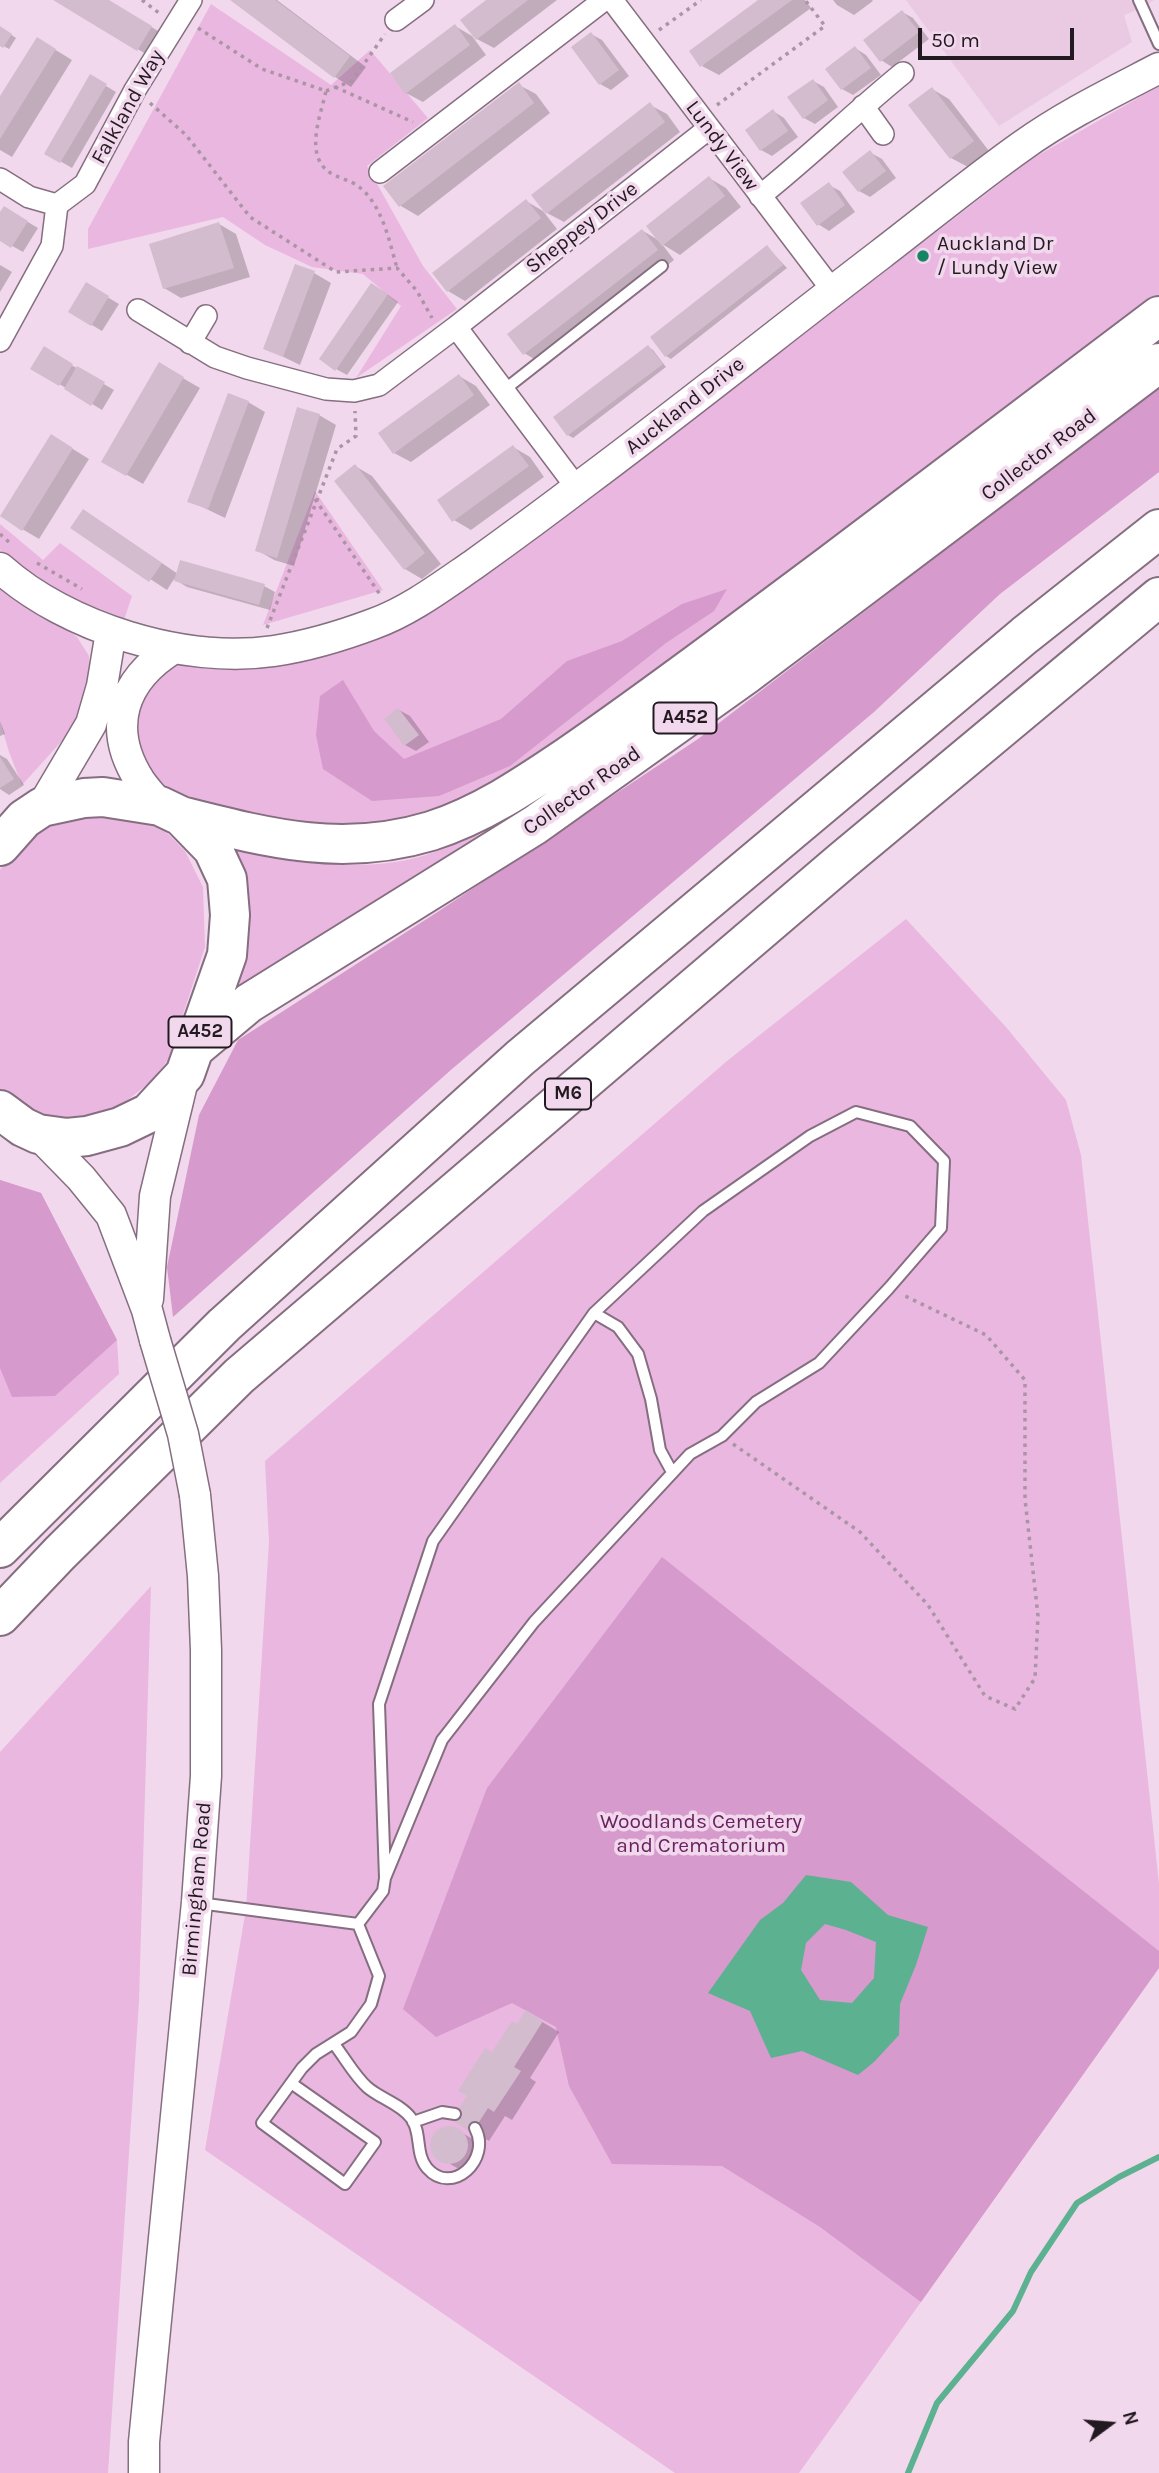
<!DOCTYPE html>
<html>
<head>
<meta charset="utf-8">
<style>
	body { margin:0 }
	#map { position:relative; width:1159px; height:2473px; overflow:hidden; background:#f2d8ec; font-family:Karla,sans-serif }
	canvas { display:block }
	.north { position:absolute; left:1075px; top:2389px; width:70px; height:70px; -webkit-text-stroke:5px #f2d8ec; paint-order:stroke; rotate:74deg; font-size:19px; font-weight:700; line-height:28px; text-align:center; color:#231a21 }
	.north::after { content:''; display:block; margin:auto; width:24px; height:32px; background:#231a21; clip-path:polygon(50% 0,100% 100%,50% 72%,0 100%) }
	.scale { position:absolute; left:918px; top:28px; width:156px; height:32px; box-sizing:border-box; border:4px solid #231a21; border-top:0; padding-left:9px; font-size:21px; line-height:24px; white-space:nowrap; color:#231a21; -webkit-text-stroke:5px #f2d8ec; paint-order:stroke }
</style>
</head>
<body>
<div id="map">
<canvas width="1159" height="2473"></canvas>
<div class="north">N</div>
<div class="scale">50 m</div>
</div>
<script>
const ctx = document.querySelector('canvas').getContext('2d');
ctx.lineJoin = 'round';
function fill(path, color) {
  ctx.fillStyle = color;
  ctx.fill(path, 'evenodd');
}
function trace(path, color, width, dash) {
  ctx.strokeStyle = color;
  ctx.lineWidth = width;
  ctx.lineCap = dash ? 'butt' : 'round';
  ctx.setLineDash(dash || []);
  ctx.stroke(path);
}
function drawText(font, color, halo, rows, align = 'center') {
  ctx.font = font + ' Karla,sans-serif';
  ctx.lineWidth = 7;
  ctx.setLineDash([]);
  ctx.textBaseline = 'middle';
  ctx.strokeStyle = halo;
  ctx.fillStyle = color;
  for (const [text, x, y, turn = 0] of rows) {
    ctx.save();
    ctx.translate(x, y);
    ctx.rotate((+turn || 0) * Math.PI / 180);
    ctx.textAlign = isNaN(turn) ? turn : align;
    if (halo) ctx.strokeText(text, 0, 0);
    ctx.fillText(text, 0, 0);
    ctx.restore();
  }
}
fill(new Path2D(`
	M906,0H1154L1142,8L1124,15L1132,42L999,126Z`), '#eacae3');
fill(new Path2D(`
	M211,4L331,85L370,50L428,118L367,166L423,266L457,309L356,378L401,306L363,274L312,267L265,245L223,217L88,249V229Z
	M1159,86V297L635,692L460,805L370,829L250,824L164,789L144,769L134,744L133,705L158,669L180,663L208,669L295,663L397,631L630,468L1030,160Z
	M315,491L383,590L263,625Z
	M0,524L43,560L60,543L132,596L123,623L79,605L0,550Z
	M0,580L77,637L89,656L90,683L78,723L22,785L9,752L0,721Z
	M100,814L160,826L185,851L203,887L205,947L168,1060L149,1083L110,1114L75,1119L34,1118L0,1097V870L26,836L63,817Z
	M491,830L228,1002L244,949L249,900L226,846C288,859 352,874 415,858C440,852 466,839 491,830Z
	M906,919L1006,1027L1066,1100L1081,1155L1159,1884V1968L799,2473H675L205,2150L246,1909L269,1542L265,1461L727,1061Z
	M0,1180L41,1193L117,1340L119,1374L0,1483Z
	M151,1586L139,2001L108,2473H0V1752Z`), '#eab7e0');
fill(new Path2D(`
	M1159,386V472L1000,594L874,712L452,1069L173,1317L167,1267L199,1115L238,1040L436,913L698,739Z
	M727,589L714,611L666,643L510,766L439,796L372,801L323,769L316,735L320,696L343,680L374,731L404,759L501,719L567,661L622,641L682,604Z
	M0,1180L41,1193L117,1340L55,1396L12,1397L0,1368Z
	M662,1557L1159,1951V1968L921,2302L820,2227L722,2166L612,2164L569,2086L556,2027L512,2003L436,2037L403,2009L487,1788Z`), '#d69acc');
fill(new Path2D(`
	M806,1875L851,1882L888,1915L928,1927L916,1965L900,2004L899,2035L874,2062L858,2075L802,2051L771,2058L750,2011L708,1993L760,1920L783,1903ZM825,1924L846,1930L876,1942L874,1978L852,2003L820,2000L801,1970L806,1943Z`), '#5cb190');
fill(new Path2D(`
	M57,0H107L168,37L154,59Z
	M233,0H277L366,67L351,87L335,77Z
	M489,0H557L494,48L477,39Z
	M761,0H805L811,8L719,75L702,66Z
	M833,0H872L873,1L854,15L837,5Z
	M902,12L913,18L929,39L892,67L881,60Z
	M455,26L472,36L486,55L423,102L406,93Z
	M0,27L16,38L9,49L0,44Z
	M591,34L602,40L629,76L611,90L600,84Z
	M855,48L866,55L881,75L853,95L842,89Z
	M54,49L72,60L12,157L0,150V99Z
	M91,77L116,92L72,168L46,153Z
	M813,81L824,87L838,107L815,124L804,118Z
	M519,85L536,94L550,113L418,216L401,206L386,187Z
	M932,89L949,99L989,151L968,167L951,158Z
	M650,105L667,114L680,132L564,222L547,213Z
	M773,111L784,118L798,137L772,156L761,150Z
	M871,153L882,159L896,178L870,197L859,191Z
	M709,178L726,188L741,207L680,255L662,244L674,260L541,363L524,353L643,231L660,241Z
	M829,185L840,191L855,212L829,231L818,224Z
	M526,201L543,211L557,229L465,301L448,291Z
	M4,208L38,228L23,252L0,239V216Z
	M219,224L236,234L250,277L181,298L164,288Z
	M767,247L787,268L671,359L666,356Z
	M0,265L12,272L0,292Z
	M314,273L331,283L300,365L265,348Z
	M87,285L119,304L102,331L70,312Z
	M383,291L398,302L347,375L336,369Z
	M648,347L653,350L666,367L573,438L568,435L555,418Z
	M44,349L114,390L102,410L33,368Z
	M160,365L200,388L143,484L103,461Z
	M459,376L476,386L490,405L411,462L394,453Z
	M248,402L265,412L225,518L190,501Z
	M319,415L336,425L294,566L274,560L257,550Z
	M68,446L89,459L39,539L2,517Z
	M513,447L530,457L544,477L471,530L454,520Z
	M355,466L372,476L441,564L422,579L405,569Z
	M100,521L178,574L264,586L275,592L270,610L187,587L174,579L167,590L72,528Z
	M399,710L410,716L429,742L416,751L405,745Z
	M0,721L5,734L0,736Z
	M0,755L7,759L24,785L9,795L0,789Z
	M526,2012L559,2032L530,2078L536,2082L512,2120L505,2116L489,2141L473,2132L518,2026Z
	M452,2127L476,2141L472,2166L459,2169L434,2155L431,2142L439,2130Z`), '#0003');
trace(new Path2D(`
	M908,2473L937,2403L1013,2311L1031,2272L1077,2203L1119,2177L1159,2157`), '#5cb190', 6);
fill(new Path2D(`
	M53,0H109L152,26L137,51Z
	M230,0H275L350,56L334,78Z
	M486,0H528L476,40L460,20Z
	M758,0H792L700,67L689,51Z
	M902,10L919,32L880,62L863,40Z
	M455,24L470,45L405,94L390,73Z
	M0,26L12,34L3,48L0,46Z
	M591,32L619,70L599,85L571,47Z
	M37,37L56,49L0,139V96Z
	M855,46L871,68L841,90L825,69Z
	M90,74L107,84L60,163L44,154Z
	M813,79L828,100L803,119L787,97Z
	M519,82L534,103L399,207L383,186Z
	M932,87L974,141L950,159L908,105Z
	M650,102L665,122L546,214L531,195Z
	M773,109L788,131L760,151L745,130Z
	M870,150L886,171L858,192L842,172Z
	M709,176L725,196L662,246L646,226Z
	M829,182L845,205L817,226L800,203Z
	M526,199L541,218L447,292L432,273Z
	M4,206L28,221L11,248L0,241V212Z
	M219,222L234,268L163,289L149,244Z
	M642,229L658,250L523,355L507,334Z
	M767,245L783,265L665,357L650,337Z
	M295,264L315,271L283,357L263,349Z
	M86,282L109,296L91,326L68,312Z
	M371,283L388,294L335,371L319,359Z
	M648,345L663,364L567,436L553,417Z
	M44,346L73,364L59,386L30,369Z
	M159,362L184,377L126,476L101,462Z
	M77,366L105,382L91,406L64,389Z
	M459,374L474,395L393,454L378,433Z
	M228,393L249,401L208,509L187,502Z
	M297,407L320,414L277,558L255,551Z
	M51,434L73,448L22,531L0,516Z
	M513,445L529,466L452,522L437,500Z
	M355,464L425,553L404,570L334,481Z
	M83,509L162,563L149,582L70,528Z
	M180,560L265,584L259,605L174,581Z
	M398,708L419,735L404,746L384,719Z
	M0,757L14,779L0,788Z
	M526,2010L543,2021L514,2067L521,2071L494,2112L488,2108L472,2133L451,2120L467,2096L458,2091L485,2048L492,2052L512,2021L517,2024Z
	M430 2145a19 19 0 1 1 38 0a19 19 0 1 1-38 0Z`), '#d4bccf');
const lane = new Path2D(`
	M1139,0L1159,44
	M504,390L662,266
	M594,1313L618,1327L638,1354L651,1399L660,1450L672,1472
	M199,1903L358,1924L383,1891L385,1878L379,1704L433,1541L594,1313L703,1211L810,1136L856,1112L910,1126L944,1161L941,1228L889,1288L819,1363L756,1402L722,1436L690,1454L534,1622L442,1740L385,1878
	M334,2044C345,2058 354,2075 367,2087C379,2098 401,2104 411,2118C422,2132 415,2154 427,2168C452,2197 492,2159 475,2128
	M291,2083L375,2142L345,2184L262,2123L302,2068L316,2054L351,2032L371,2004L379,1976L358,1924
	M413,2122L442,2112L455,2114`);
const street = new Path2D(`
	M612,0L833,291
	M396,20L423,0
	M863,106L883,134
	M380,172L604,0
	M0,179L29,197L57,205
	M760,196C809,157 854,113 903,73
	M138,310L215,357L247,368L326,389L354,391L379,385L456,327
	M0,341L52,246L57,205L85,184L135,90L191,0
	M190,343L206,316
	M577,488L456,327L708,129`);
const secondary = new Path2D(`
	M0,568C67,628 184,664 274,651C307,646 341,636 373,624C409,611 441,587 473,565C512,537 550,509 588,480C687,406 783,329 881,254C928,218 974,180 1022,146C1065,115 1113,92 1159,68
	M160,806C154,798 146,790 140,781C106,728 122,680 174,648
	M42,807L91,724L102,686L111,632
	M38,1134L81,1178L111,1215L147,1310L155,1340
	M148,1299L155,1196L184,1076
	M144,2473V2442L197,1902L206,1776V1650L203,1576L195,1495`);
const highway = new Path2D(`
	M181,816C268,838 342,858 431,831C481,815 524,786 567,757C618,722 667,686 717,649C865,539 1012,428 1159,316
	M0,846L24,819L42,807L84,798L103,797L160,806L181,816L213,849L227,879L230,915L227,955L185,1074L149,1113L120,1127L87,1136L67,1138L38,1134L23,1127L0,1110
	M194,1049L249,1003L535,825L744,676L1159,363
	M0,1548L224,1325L520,1058L1025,635L1159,529
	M0,1616L60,1553L239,1376L842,861L1159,597`);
trace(lane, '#856e80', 14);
trace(street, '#856e80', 24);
trace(secondary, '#856e80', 33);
trace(highway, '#856e80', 42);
trace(new Path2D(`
	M142,0L159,13
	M198,28L262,69L326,91C321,115 304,154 329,172C338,178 350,180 358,186C382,204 389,240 397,268
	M659,30L701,0
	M335,87L413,122
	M326,91L352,81L385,34
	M150,103L186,135L250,217L336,272L397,268L417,291L432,318
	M717,105L825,26L805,0
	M315,499L381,596
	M0,534L11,544
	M37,563L82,589
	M267,628L337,449L356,436L355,411
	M733,1444L860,1532L928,1605L985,1696L1015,1709L1035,1678L1038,1616L1025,1499V1380L986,1335L903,1295`), '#a995a4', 3.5, [3.5, 5]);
trace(lane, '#fff', 10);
trace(street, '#fff', 21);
trace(secondary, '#fff', 30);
trace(highway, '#fff', 38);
const secondaryBridge = new Path2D(`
	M155,1340L183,1434L195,1495`);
trace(secondaryBridge, '#856e80', 33, []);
trace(secondaryBridge, '#fff', 30);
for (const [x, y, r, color] of [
	[923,256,7,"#158564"]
]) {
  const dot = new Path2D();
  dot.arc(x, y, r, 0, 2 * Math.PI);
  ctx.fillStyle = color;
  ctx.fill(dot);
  trace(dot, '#f2d8ec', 2.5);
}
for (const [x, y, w] of [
	[685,718,63],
	[200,1032,63],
	[568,1094,46]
]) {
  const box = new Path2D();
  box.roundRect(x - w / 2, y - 15.5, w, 31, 5);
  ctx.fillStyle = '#f2d8ec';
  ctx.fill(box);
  trace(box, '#231a21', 2);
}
drawText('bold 19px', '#231a21', null, [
	["A452",685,718],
	["A452",200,1032],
	["M6",568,1094]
]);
drawText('21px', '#231a21', '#f2d8ec', [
	["Falkland Way",128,107,-61],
	["Lundy View",722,146,53],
	["Sheppey Drive",582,228,-38],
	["Auckland Drive",685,406,-38],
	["Collector Road",1039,455,-37],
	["Collector Road",582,791,-35],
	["Birmingham Road",197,1889,-85]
]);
drawText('21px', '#231a21', '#f2d8ec', [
	["Auckland Dr",937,244],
	["/ Lundy View",937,268]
], 'left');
drawText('21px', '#682260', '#f2d8ec', [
	["Woodlands Cemetery",701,1822],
	["and Crematorium",701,1846]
]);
</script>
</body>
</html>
